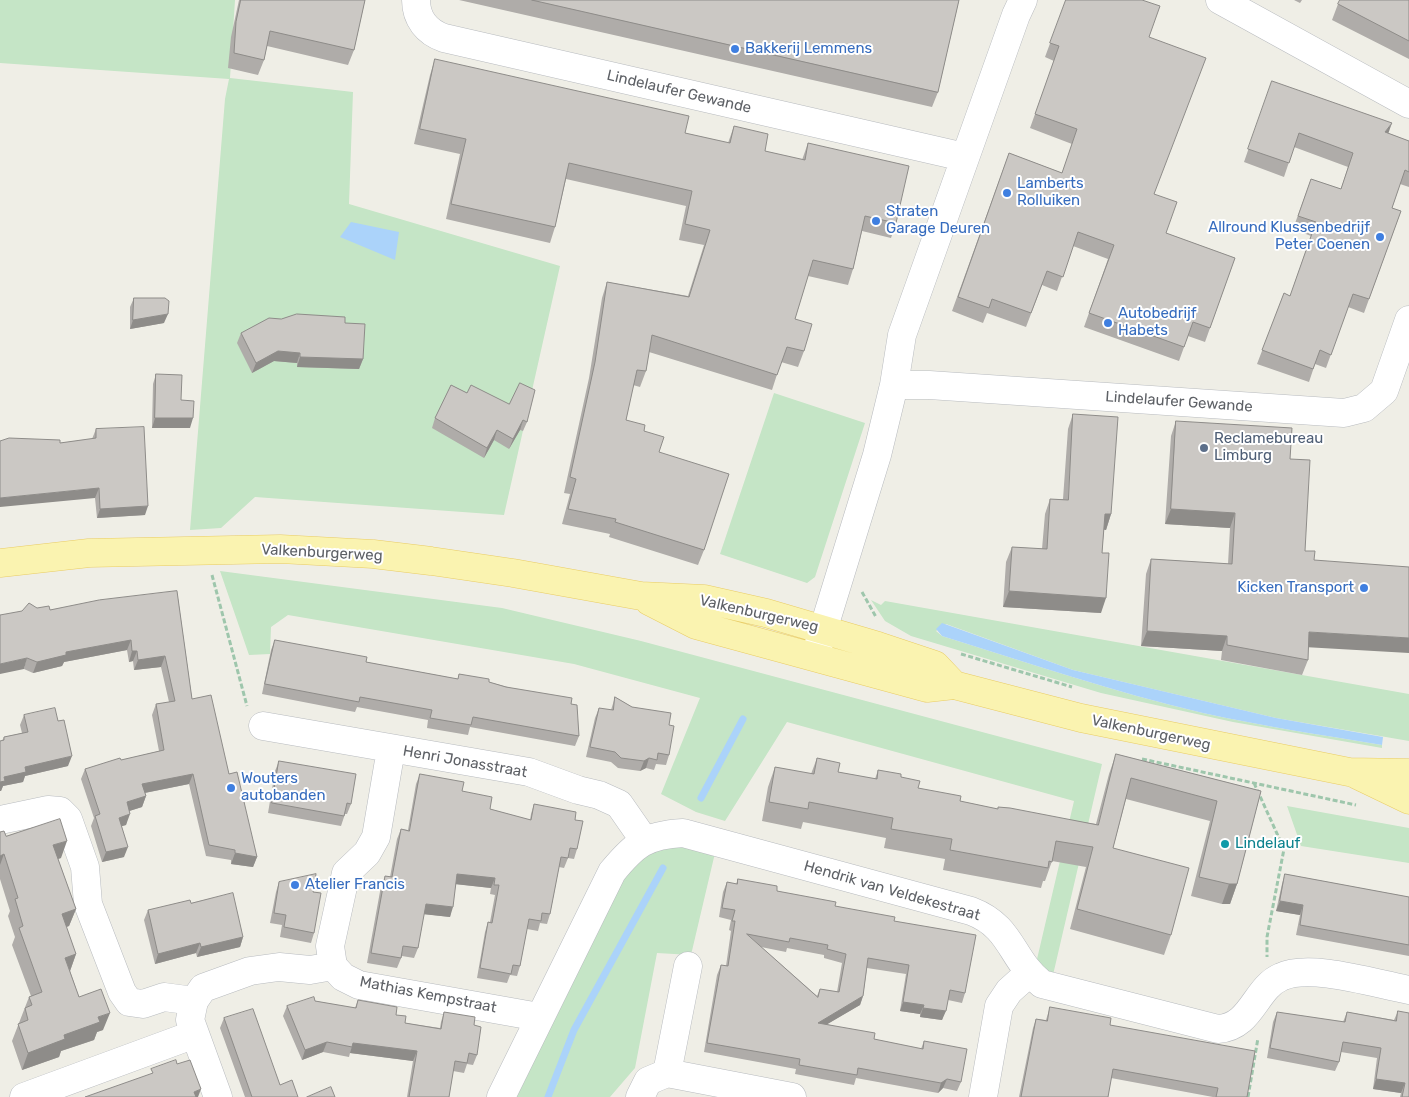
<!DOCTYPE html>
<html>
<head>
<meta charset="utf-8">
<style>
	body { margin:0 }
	canvas { display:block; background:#efeee6 }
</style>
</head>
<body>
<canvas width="1409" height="1097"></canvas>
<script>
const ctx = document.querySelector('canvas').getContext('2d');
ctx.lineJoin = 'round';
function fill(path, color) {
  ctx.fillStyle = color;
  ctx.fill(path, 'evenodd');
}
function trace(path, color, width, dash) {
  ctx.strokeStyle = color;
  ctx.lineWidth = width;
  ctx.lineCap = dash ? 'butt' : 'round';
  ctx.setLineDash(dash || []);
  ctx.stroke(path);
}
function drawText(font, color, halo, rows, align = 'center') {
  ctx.font = font + ' Rubik,sans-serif';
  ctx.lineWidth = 4;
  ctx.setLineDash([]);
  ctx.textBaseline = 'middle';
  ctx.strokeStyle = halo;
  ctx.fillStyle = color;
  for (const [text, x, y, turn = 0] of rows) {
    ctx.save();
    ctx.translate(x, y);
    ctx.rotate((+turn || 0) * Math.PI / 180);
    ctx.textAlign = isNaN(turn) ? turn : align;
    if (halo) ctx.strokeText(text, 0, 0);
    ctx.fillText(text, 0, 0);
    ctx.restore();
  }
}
fill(new Path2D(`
	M0,0H235L230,78L353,92L349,204L560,266L504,515L255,497L221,528L190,530L225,99L229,79L0,63Z
	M774,393L865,423L815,577L807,583L720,554Z
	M220,571L502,608L641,641L1102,764L1053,975L1034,972L1074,801L787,722L725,821L696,812L661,794L700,698L574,664L288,615L271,627L270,654L249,655Z
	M871,600L881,605L885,601L1409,694V741L1276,718L1073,670L946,624L936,631L942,636C1029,663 1114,692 1203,713C1262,726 1322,735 1382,745V748L1233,722L1101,693L911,636L885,621Z
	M1287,806L1409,828V863L1301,846Z
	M676,846L715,853L691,955L657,953L635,1068L610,1097H511L604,898L640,852Z`), '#c5e5c6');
fill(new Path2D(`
	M351,222L399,232L395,260L340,237Z
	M942,623L1073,670L1276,718L1383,737L1382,745C1322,735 1262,726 1203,713C1114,692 1029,663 942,636L936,629Z`), '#abd3fa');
trace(new Path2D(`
	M701,798L743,719
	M548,1097L574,1030L663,868`), '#abd3fa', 7);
const minor = new Path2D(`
	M416,0C416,19 427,32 444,38L964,157
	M1220,0L1409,104
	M894,385H929L1344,413L1364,408L1384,391L1409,320
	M816,653L877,455L894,385L902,335L1016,15L1023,0
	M263,726L529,772L578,790L599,795L619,804L644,840
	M0,820L48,810L60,811L68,819L85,867L88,904L122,992L129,1002L143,1004L164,997L194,1001
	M333,966L330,946L346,873L367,853L376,837L391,749
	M667,1073L792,1097
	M667,1073L688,966
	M24,1097L195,1034
	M218,1097L190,1020L194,1001L203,988L250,971L279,967L310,970L333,966L343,977L359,985L539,1017
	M501,1097L612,872C635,844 646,835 683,833L971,911C1013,927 1010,959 1042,984L1218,1029C1252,1027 1255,988 1281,977C1310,963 1376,984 1409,990
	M640,1097L648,1081L667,1073
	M983,1097L999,1006L1009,991L1028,974`);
const major = new Path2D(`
	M0,563L89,553L280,549L373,554L431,561L513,573L641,596L704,599L766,613L878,646L935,665L954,685
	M649,601L696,625L927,688L954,685L1081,718L1349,772L1409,773
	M1357,775L1409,800`);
trace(minor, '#b8bbbf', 29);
trace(major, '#e9cc65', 29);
trace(new Path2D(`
	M212,575L247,706
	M862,592L876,617
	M961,654L1072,687
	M1142,759L1356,805
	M1254,783L1284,849L1267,937V957
	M1248,1097L1258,1038`), '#9ec6ac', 3, [5, 2.5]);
trace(minor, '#fff', 28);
trace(major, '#faf3b0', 28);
fill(new Path2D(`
	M239,0H365L354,50L348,65L267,46L264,60L258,75L228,68L231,37Z
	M459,0H959L938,92L932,107Z
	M1066,0L1149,37L1154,194L1166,233L1235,258L1205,342L1188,336L1179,361L1084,327L1108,259L1073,246L1057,291L1042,285L1026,327L987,313L983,323L952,311L1009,153L1062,173L1072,144L1030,128L1054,61L1045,57Z
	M1294,0H1302L1300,3Z
	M1409,0V59L1332,20L1338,4Z
	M435,59L685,133L728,143L734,126L765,151L802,160L808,143L896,223L891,238L862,231L853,269L848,285L808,276L795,319L804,351L798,367L781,362L772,390L649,352L646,371L640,387L633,385L626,420L644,431L659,452L704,550L698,565L609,537L610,534L562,524L570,494L564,493L589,378L602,298L607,282L688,296L704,245L679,240L686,206L566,179L555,227L550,243L446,219L460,154L414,144L430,75Z
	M1272,81L1388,133L1409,141V187L1400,184L1392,208L1401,211L1364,313L1348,307L1326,368L1315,364L1309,382L1257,364L1284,293L1290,296L1311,236L1293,229L1311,179L1341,189L1348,167L1294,147L1284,177L1244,162Z
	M134,298L164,323L130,329V307Z
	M345,323L363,359L359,369L297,367V363L274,361L252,373L237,343L241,333Z
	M156,374L181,400L190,428H152L153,384Z
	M451,385L527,422L523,431L520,430L509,449L494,440L484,458L432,428L435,418Z
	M1073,414L1111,514L1106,530L1104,529L1102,553L1101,613L1003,607L1006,562L1012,547L1042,549L1045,514L1050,499H1063L1068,429Z
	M1176,421L1290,459L1305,551L1308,647V660L1302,675L1221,660L1222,651L1141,646L1146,574L1151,559L1228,564L1230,528L1165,524L1171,436Z
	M96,429L145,515L97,518L95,498L60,443L92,439Z
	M177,591L192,699L229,774L257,857L253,867L231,864V860L206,856L189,784L145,793L146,796L142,807L129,811L126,825L122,826L124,857L102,862L91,826L94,818L81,779L85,769L159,751L152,715L156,704L169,702L161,667L134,670L133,661L129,662L127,650L64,662L62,666L33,673L24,669L37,608L50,610Z
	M275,640L366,662L458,679L459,674L571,704L579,736L575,746L470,727L468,735L427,728L428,720L357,707L355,712L262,694L271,650Z
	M615,697L632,707L669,725V755L666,765L656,764L654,770L646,768L640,771L618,768L611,762L586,757L595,718L599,708L611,710Z
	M24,715L68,766L25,776L23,782L3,786L1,791L2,741L4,737L22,733L20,725Z
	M1116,754L1261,791L1237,884L1230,904H1222L1191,896L1210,821L1126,799L1113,848L1171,935L1164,955L1070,929L1086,867L1052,861L1045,881H1043L1041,888L943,870L945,859L884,848L886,838L803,822L801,829L762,821L768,787L775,767L811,774L817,758L838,772L875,779L878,770L901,777L918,788L960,801L997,809L1096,824L1109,774Z
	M279,761L351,804L347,814H345L341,826L268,813L275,771Z
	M420,774L462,791L490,809L530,820L531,814L534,804L575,820L577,849L574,859L568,858L564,868L559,867L550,914L547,924L540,923L538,931L527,929L520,966L517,976L510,975L507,983L477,978L485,932L488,922H490L495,895L490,894L491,888L456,884L450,917L424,914L418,948L414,958L402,956L397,968L367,963L381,886L385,876L390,877L397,839L401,829L408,830L416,784Z
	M0,832L6,836L61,858L58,859L76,909L69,926L66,927L76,954L70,971L79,997L103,1030L97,1032L94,1040L61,1051L59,1057L22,1070L12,1041L29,997L31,996L12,945L15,937L8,916L10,911L0,879Z
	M1285,874L1409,897V956L1296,935L1300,915L1276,911L1282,884Z
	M738,879L777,891L894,921L965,993L962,1003L948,1000L942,1020L920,1017V1014L900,1011L906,974L867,968L863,996L860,1005L827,1024L874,1039L921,1049L924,1041L961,1082L957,1091L943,1088L938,1093L856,1078L854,1085L795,1074L796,1069L704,1052L717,975L721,965L726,966L731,931L729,930L731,920L719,917L723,892L727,882L736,884ZM761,947L786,952L787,948L824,955V958L842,963L837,992L820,989L817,996Z
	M279,882L313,892L314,933L311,943L280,937L282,925L270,923L276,892Z
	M191,903L243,937L240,947L197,957L196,953L155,964L144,920L148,910Z
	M358,1000L396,1015L405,1023L440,1028L441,1022L444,1012L474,1025L477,1055L473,1065L467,1064L464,1073L453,1071L449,1097H407L413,1061L350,1053L349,1057L323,1052L302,1060L283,1016L287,1006L315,1001L355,1008Z
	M1050,1007L1110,1025L1247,1097H1213L1111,1078L1108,1097H1019L1033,1028L1036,1019L1046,1020Z
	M1398,1011L1409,1097H1400L1401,1093L1373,1089L1377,1058L1341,1052L1339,1062L1335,1071L1267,1058L1273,1022L1277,1012L1343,1022L1347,1012L1394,1020Z
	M224,1018L280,1085L298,1097H245L220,1028Z`), '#afaca9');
fill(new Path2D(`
	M1392,123L1387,137L1385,132Z
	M168,314L164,323L130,329L133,320Z
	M278,351L300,353L297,363L274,361L252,373L256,363Z
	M300,357L363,359L359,369L297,367Z
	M155,418H193L190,428H152Z
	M523,420L520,430L509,449L513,439Z
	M497,430L494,440L484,458L487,448Z
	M99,488L95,498L0,507V498Z
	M148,506L145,515L97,518L100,509Z
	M1171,509L1235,513L1230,528L1165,524Z
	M1105,514H1111L1106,530L1099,529Z
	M1009,591L1106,598L1101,613L1003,607Z
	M1147,631L1227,636L1222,651L1141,646Z
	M1309,632L1409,638V653L1304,647Z
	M131,640L127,650L64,662L62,666L33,673L37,662L66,652Z
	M132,651H137L133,661L129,662Z
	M165,656L161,667L134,670L138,660Z
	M27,658L24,669L0,674V664Z
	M72,756L68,766L25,776L23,782L3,786L1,791H0V782L4,777L25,767Z
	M649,758L646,768L640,771L644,761Z
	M193,774L189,784L139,794L142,784Z
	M146,796L142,807L123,813L127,802Z
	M130,814L126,825L115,828L119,818Z
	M67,841L61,858L47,862L53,845Z
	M128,847L124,857L102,862L106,852Z
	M235,853L257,857L253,867L231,864Z
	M4,854L0,865V856Z
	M457,874L495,878L491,888L454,884Z
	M1229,884H1237L1230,904H1222Z
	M1280,901L1303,905L1300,915L1276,911Z
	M426,904L453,907L450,917L422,914Z
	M76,909L69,926L56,931L62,914Z
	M243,937L240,947L197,957L201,947Z
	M200,943L196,953L155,964L158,954Z
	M76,954L70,971L65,958Z
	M863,996L860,1005L814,1032L818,1023Z
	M903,1002L924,1005L920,1014L900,1011Z
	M923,1008L946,1011L942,1020L920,1017Z
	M110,1013L103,1030L97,1032L94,1040L61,1051L59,1057L22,1070L28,1053L64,1035L98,1017Z
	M327,1042L323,1052L302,1060L305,1050Z
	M353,1043L417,1051L413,1061L350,1053Z
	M947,1079L943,1088L938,1093L941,1083Z
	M1376,1079L1405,1083L1401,1093L1373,1089Z
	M201,1089L198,1097H192L194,1092Z`), '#8e8c89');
const building = new Path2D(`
	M241,0H365L354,50L270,31L264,60L234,53L236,22Z
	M532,0H959L938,92Z
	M1066,0H1142L1160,6L1149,37L1206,58L1154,194L1177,202L1166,233L1235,258L1210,328L1193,322L1184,347L1089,313L1114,245L1078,232L1063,277L1047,271L1031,313L992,299L989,308L958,297L1009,153L1062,173L1077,129L1035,114L1059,46L1050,43Z
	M1340,0H1409V41L1338,4Z
	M435,59L689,116L685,133L730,143L734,126L768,134L765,151L805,160L808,143L909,166L896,223L865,216L853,269L813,260L795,319L812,324L804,351L787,347L777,375L652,335L646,371L637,370L626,420L645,425L644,431L664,437L659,452L729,474L704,550L615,522L616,519L568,509L576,479L570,477L595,362L607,282L689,297L710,230L685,224L692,191L569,163L555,227L451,204L466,139L420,129Z
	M1272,81L1392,123L1385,132L1409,141V172L1405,170L1392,208L1401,211L1369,299L1353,294L1331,355L1320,350L1313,369L1262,350L1284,293L1290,296L1316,222L1298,216L1311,179L1341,189L1353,153L1299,133L1289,163L1248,149Z
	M134,298H165L169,301L168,314L133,320Z
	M297,314L345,317V323L365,324L363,359L300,357V353L278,351L256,363L241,333L269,318L281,319Z
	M156,374L182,375L181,400L194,401L193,418H155Z
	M520,383L535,390L527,422L523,420L513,439L497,430L487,448L435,418L451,385L467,393L471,385L509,404Z
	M1073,414L1118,417L1111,514H1105L1102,553H1109L1106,598L1009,591L1012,547L1047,549L1050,499L1068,500Z
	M1176,421L1292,428L1290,459L1310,460L1305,551H1315L1314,560L1409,567V638L1309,632L1308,660L1227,645V636L1147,631L1151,559L1232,564L1235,513L1171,509Z
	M144,427L148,506L100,509L99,488L0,498V441L9,438L60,440V443L96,438V429Z
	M177,591L192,699L211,695L229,774L237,772L257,857L235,853V850L209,845L193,774L142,784L146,796L127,802L130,814L119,818L128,847L106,852L95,816L100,814L85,769L120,758L121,760L164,750L156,704L175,701L165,656L138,660L137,651H132L131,640L66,652V655L37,662L27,658L0,664V615L22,611L29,603L37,608L49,606L50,610L99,600Z
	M275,640L367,657L366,662L458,679L459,674L489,679V682L506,687L572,698L571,704L577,705L579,736L473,717L471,725L430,718L432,710L360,697L359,702L265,684Z
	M615,697L632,707L671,713L669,725L674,726L669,755L658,753L657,760L649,758L644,761L621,758L615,752L590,747L599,708L613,710Z
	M55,708L58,721L64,720L72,756L25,767L26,772L4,777L5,781L0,782V741L4,740V737L28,732L24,715Z
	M1116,754L1261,791L1237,884H1229L1199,877L1217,801L1131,778L1113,848L1189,868L1171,935L1077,909L1093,847L1056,841L1052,862L1049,861L1048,868L950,850L952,839L891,829L893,818L809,802L808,809L769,802L775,767L814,774L817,758L840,763L838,772L877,779L878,770L901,774V777L920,781L918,788L961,796L960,801L998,809V807L1010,808L1098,825Z
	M279,761L356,774L351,804L347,803L344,816L272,803Z
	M420,774L464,782L462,791L492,797L490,809L531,820L534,804L576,812L575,820L583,821L577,849L570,848L568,858L561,857L550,914L542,913L541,921L529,919L520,966L513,965L511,974L480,968L488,922L492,923L499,885H494L495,878L457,874L453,907L426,904L418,948L403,946L401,958L371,953L385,876L392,877L401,829L409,831Z
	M60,819L67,841L53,845L76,909L62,914L76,954L65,958L79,997L101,989L110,1013L98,1017L100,1022L64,1035L65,1039L28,1053L18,1024L28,1020L25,1008L32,1005L29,997L42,992L19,928L23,926L15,899L18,898L4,854L0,856V832L4,831L6,836Z
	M316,874L313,892L321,893L314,933L284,927L286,915L274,913L279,882Z
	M1285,874L1409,897V945L1300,925L1303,905L1280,901Z
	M738,879L777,886V891L836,902L835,906L895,917L894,921L976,935L965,993L950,990L946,1011L923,1008L924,1005L903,1002L909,965L868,958L863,996L818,1023L875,1033L874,1039L923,1049L924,1041L967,1049L961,1082L947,1079L941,1083L858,1068L857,1075L799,1065L800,1059L707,1043L721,965L728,966L735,921H732L735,910L722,908L727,882L737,884ZM747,934L789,942L790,938L828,945L827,949L846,954L839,992L820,989L818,997Z
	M233,893L243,937L201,947L200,943L158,954L148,910L190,900L191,903Z
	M314,997L315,1001L356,1008L358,1000L397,1007L396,1015L406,1016L405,1023L441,1029L444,1012L475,1017L474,1025L481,1027L477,1055L469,1053L467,1063L455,1061L449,1097H409L417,1051L353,1043L352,1047L327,1042L305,1050L287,1006Z
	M1050,1007L1111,1018L1110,1025L1255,1051L1247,1097H1216L1218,1088L1113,1069L1108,1097H1021L1036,1019L1047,1021Z
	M253,1009L280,1085L292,1080L298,1097H252L224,1018Z
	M1398,1011L1409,1013V1097H1402L1405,1083L1376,1079L1381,1048L1343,1042L1339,1062L1270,1048L1277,1012L1345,1022L1347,1012L1396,1021Z
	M176,1060L177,1064L190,1060L201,1089L194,1092L196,1097H85L153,1073L151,1069Z
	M331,1087L335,1097H307Z`);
fill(building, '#cbc8c4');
trace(building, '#8e8c89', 1);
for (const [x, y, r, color] of [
	[735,49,5,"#3f7fe0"],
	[1007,193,5,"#3f7fe0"],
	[876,221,5,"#3f7fe0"],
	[1380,237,5,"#3f7fe0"],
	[1108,323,5,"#3f7fe0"],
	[1204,448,5,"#5c6f8a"],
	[1364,588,5,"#3f7fe0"],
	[231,788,5,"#3f7fe0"],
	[1225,844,5,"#0f9aa8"],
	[295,885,5,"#3f7fe0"]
]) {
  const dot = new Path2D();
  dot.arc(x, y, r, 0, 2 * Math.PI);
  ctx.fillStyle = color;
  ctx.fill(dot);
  trace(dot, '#fff', 2);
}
drawText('15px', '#366cbe', '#fff', [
	["Bakkerij Lemmens",745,49],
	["Lamberts",1017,184],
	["Rolluiken",1017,201],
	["Straten",886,212],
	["Garage Deuren",886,229],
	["Allround Klussenbedrijf",1370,228,"right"],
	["Peter Coenen",1370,245,"right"],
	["Autobedrijf",1118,314],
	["Habets",1118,331],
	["Kicken Transport",1354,588,"right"],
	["Wouters",241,779],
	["autobanden",241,796],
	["Atelier Francis",305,885]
], 'left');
drawText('15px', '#5e6166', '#fff', [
	["Lindelaufer Gewande",679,92,13],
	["Lindelaufer Gewande",1179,402,4],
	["Valkenburgerweg",322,553,3],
	["Valkenburgerweg",759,614,13],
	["Valkenburgerweg",1151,733,12],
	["Henri Jonasstraat",465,762,10],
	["Hendrik van Veldekestraat",892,891,16],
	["Mathias Kempstraat",428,995,11]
]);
drawText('15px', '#4e5e75', '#fff', [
	["Reclamebureau",1214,439],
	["Limburg",1214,456]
], 'left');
drawText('15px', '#0d838f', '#fff', [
	["Lindelauf",1235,844]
], 'left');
</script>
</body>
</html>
